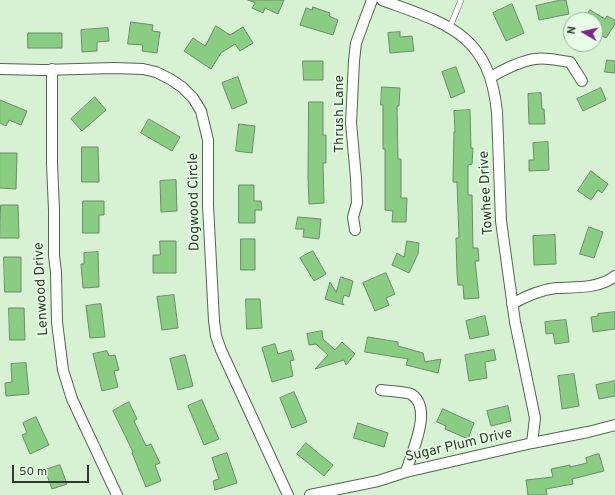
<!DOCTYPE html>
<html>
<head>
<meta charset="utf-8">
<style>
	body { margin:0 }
	#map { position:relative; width:615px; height:495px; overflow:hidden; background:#d6f2d3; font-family:Overpass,sans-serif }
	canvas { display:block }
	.north { position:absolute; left:563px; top:12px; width:40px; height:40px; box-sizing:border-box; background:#e7fde5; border:1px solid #9eaf9c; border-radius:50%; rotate:279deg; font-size:11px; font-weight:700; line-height:16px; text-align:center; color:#303b2f }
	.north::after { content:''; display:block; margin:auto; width:14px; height:18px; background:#81238f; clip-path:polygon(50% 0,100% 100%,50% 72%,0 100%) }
	.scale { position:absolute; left:12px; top:465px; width:77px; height:18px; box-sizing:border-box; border:2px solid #303b2f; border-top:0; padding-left:5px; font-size:12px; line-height:14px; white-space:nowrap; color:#303b2f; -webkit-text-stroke:3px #e7fde5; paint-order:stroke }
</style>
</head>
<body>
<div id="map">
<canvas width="615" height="495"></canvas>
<div class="north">N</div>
<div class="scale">50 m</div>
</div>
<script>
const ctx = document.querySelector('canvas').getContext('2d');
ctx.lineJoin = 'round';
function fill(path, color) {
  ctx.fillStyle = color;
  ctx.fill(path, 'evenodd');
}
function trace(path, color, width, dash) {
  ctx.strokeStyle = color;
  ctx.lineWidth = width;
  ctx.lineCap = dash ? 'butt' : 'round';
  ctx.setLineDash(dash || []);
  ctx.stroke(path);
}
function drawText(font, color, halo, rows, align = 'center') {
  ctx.font = font + ' Overpass,sans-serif';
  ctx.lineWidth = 3.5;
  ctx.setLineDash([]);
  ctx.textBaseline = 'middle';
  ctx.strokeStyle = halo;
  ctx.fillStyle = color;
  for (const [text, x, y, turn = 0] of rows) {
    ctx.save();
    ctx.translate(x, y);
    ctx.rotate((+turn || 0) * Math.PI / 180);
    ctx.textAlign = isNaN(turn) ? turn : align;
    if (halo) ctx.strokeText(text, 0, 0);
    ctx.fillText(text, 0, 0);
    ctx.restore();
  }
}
const building = new Path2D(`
	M248,0H284L278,14L265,8L263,13L252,8L255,3Z
	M561,0H566L569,14L539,20L536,6Z
	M512,4L524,33L506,41L493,13Z
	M313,7L330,13L329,16L338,20L333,35L300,25L306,8L312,10Z
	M590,10L605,19L607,16L615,20V24L606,38L595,32V20H584Z
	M131,22L153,25L152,31L160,32L157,53L142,51L143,45L128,44Z
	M216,26L230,35L243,27L253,43L240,51L235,44L221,53L211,69L184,51L193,38L205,46Z
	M108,28L109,41L97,42V51L82,52L81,30Z
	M400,32V37L412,36L414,51L390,53L388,33Z
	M28,33H62V48H28Z
	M607,60L615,61V73L605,72Z
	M303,61H323V80H304Z
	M456,67L465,92L451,98L442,72Z
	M238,77L247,103L232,109L222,83Z
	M382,87L400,88L399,106H397L398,159H401V198H407L406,222H392L393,211L385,210V149H383V105H381Z
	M601,88L606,100L583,111L577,99Z
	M541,93L542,109H544L545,124H529L528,94Z
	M95,97L106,110L82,131L71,119Z
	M0,100L27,111L21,125L9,120L6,126L0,123Z
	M309,102H323V135H326V163H323L324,203L309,204L308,176Z
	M470,110L471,148H473L472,164L468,165V195H472L473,248H478L479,261H475L479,298L464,299L463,285H458L457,273L456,238H459L457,182H453L454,132H455L454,111Z
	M149,119L180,137L172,151L141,133Z
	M239,124L255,126L252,153L236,151Z
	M548,142L549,170L529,171V160H534L533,143Z
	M82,147H98L99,182H82Z
	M0,153H17L16,189L0,188Z
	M591,171L608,184L602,193L598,190L591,200L578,191Z
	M176,180L177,211L161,212L160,181Z
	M239,185H254V201H261L262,210H255V223H239Z
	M83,201H104V215H99V233H83Z
	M1,205H18L19,238H0Z
	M298,217L321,219L319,239L303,237L304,229H296Z
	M589,227L603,232L594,258L580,254Z
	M555,235L556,264L534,265L533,236Z
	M241,239H255V270H241Z
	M160,241H176V273H153V255H160Z
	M407,241L419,243L418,254L409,273L392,265L397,253L404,257Z
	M313,251L326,274L314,281L300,258Z
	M98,252L99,287L83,288L81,264H84V253Z
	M4,257H21V292H5Z
	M386,273L395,294L386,298L389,305L375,311L363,283Z
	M341,277L353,281L349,297L344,295L342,302L344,305L325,299L330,282L336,292Z
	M174,295L178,328L162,330L157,297Z
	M246,299H260L262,328L247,329Z
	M101,304L105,337L90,338L86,306Z
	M9,308H24L25,340H10Z
	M615,312V329L593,332L591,317L598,316V314Z
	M485,316L489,335L470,339L466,321Z
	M566,320L569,342L555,344L553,333L546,334L545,322Z
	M322,331L323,339L335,350L342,342L355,354L346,365L344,360L315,369L328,355L316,344L309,345L307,334Z
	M368,337L398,342V346L423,353L425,362L441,359L438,373L406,365L408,359L365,352Z
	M275,344L278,354L291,350L294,360L290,361L293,376L272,382L262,348Z
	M494,350L496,360L485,362L487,378L469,381L465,355Z
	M107,351L109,356L115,355L119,370L114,371L118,387L102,391L93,354Z
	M185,355L193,386L178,390L170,359Z
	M26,363L29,394L6,396L5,383L12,382L11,364Z
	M574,374L579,406L562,409L558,376Z
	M615,381V396L599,399L596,385Z
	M294,392L307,422L292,428L280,398Z
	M202,400L219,439L204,445L188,406Z
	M129,402L137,419L134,421L146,446L151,444L160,463L155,465L161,481L146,487L132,453L133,452L113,411Z
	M508,406L511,421L491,426L487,411Z
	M443,409L474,423L468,439L445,429L446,426L437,422Z
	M36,417L49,445L30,454L22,435L27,433L23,423Z
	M358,423L388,433L384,447L354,438Z
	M306,443L333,465L324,476L297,454Z
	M227,453L237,483L215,490L213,481L219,479L212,458Z
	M599,454L604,471L572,479L573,484L546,489L547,495H528L526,480L553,477L551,469L570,465V467L587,463L586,458Z
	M60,465L67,484L52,489L45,470Z`);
fill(building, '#88cd82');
trace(building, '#70896d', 1);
const lane = new Path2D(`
	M450,27L461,0`);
const street = new Path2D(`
	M382,0C447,24 489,33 497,112L501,221L515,322L535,418L532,443
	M0,69L42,70L114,68L143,69L156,72L170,79L182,87L193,98L201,111L208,140V205L214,321L216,336L221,350L288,495
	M52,69V164L54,210V256L56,272L57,322L63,370L72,399L117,495
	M491,77C503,70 521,61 535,59C547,57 559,61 570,62L582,81
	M355,230L353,217L357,203L356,178L351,123L354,61L356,43L372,0
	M512,304C526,296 540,290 556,288C575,287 599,289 615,276
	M381,390C387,391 406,392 411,394C434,408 411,453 406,472
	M310,495L378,481L406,472L532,443L588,432L615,425`);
trace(lane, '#4f674d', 6);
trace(street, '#4f674d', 12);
trace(lane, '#fff', 5);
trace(street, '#fff', 10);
drawText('14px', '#303b2f', '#e7fde5', [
	["Thrush Lane",340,114,-90],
	["Towhee Drive",487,193,-93],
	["Dogwood Circle",195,202,-91],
	["Lenwood Drive",42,289,-93],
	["Sugar Plum Drive",459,446,-13]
]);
</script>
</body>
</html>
